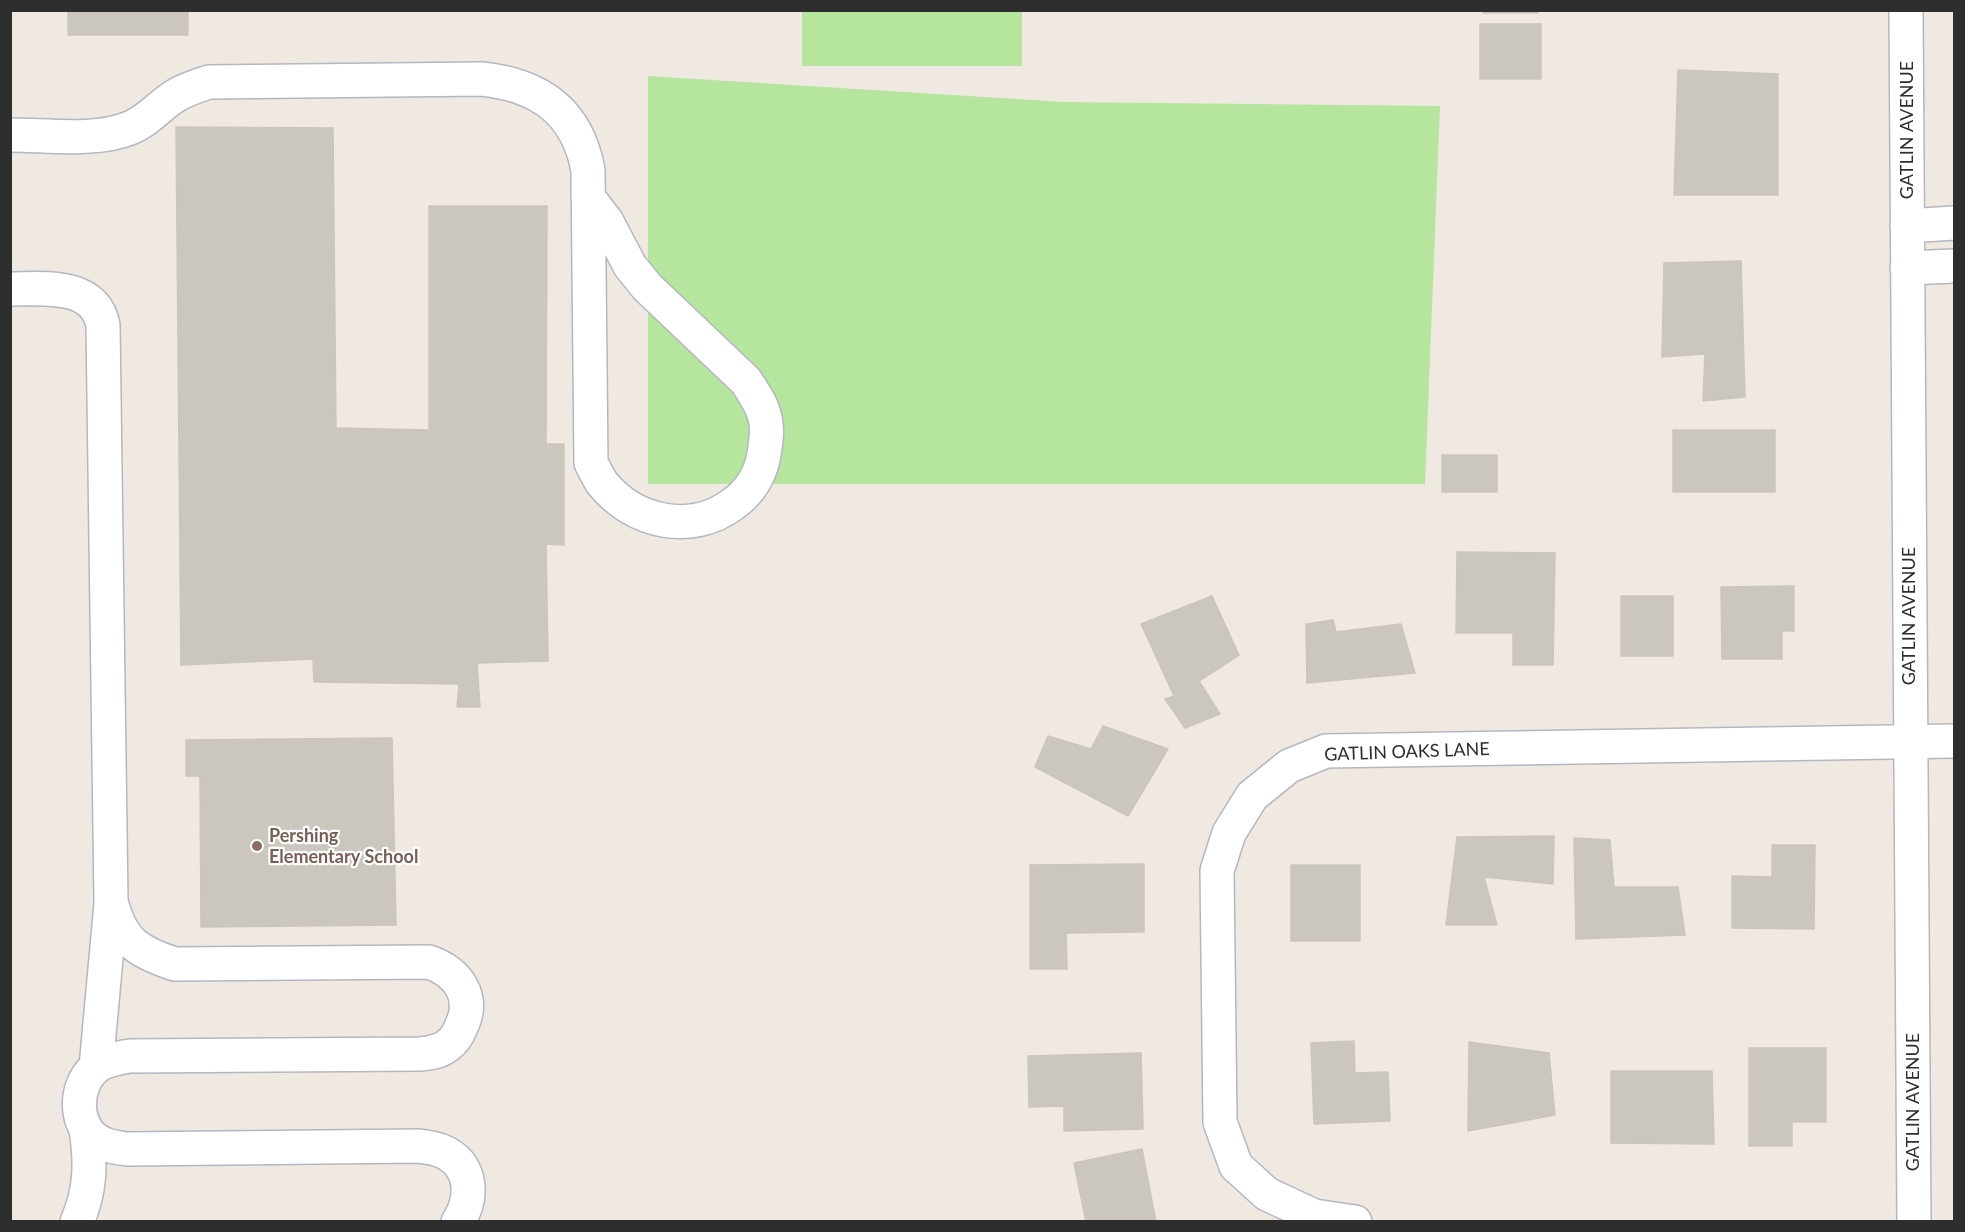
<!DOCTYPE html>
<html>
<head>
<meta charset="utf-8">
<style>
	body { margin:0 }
	#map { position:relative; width:1965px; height:1232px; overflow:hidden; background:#efe9e1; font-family:Lato,sans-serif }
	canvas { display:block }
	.frame { position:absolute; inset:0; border:12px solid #2e2e2e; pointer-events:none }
</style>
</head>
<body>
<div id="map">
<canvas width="1965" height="1232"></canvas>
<div class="frame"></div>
</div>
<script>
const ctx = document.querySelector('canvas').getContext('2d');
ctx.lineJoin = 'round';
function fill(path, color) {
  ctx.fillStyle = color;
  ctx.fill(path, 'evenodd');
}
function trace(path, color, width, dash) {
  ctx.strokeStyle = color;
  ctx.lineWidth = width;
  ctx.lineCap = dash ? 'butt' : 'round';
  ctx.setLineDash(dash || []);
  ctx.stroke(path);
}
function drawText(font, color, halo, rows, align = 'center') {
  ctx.font = font + ' Lato,sans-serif';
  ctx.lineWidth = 4.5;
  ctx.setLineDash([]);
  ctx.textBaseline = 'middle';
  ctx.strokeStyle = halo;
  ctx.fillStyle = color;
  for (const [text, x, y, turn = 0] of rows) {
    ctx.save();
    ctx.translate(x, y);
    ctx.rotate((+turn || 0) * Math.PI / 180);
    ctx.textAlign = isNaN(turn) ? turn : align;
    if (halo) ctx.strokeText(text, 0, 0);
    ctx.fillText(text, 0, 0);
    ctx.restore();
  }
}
fill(new Path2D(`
	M802,11H1022V66H802Z
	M648,76L1065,102L1440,106L1425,484H648Z`), '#b6e59e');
const building = new Path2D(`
	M68,10H188V35H68Z
	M1483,10H1538V13H1483Z
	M1480,24H1541V79H1480Z
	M1678,70L1778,74V195H1674Z
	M176,127L333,128L336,428L429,430V206H547L546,444H564V545L546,544L548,661L477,663L480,707H457L459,684L314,682L313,659L181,665Z
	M1741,261L1745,397L1703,401L1705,354L1662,357L1664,263Z
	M1673,430H1775V492H1673Z
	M1442,455H1497V492H1442Z
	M1457,552L1555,553L1553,665H1513V633H1456Z
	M1794,586V631H1782V659H1722L1721,587Z
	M1212,596L1239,655L1199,681L1220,714L1185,728L1165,699L1174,696L1141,624Z
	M1621,596H1673V656H1621Z
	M1333,620L1336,632L1401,624L1415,673L1307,683L1306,624Z
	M1103,726L1168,749L1128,816L1035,767L1048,736L1091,749Z
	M392,738L396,925L201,927L200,776H186V740Z
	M1554,836L1553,884L1484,877L1497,925H1446L1457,837Z
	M1574,838L1610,840L1614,887H1678L1685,935L1576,939Z
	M1772,845H1815L1814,929L1732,928V876L1772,877Z
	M1144,864V932L1066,933L1067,969H1030V865Z
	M1291,865H1360V941H1291Z
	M1354,1041L1355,1073L1388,1072L1390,1121L1314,1124L1311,1043Z
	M1469,1042L1549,1053L1555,1115L1468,1131Z
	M1749,1048H1826V1122H1792V1146H1749Z
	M1141,1053L1143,1129L1064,1131V1106L1029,1107L1028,1056Z
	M1611,1071H1712L1714,1144L1611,1143Z
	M1142,1149L1156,1222H1086L1074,1163Z`);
fill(building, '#cbc7bf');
trace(building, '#cbc5ba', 1.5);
const minor = new Path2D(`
	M1906,10L1914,1222
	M10,135C47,135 96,142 130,128C148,121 159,106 175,96C186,89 197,86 209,82L482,79C539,85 577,111 588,170L591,463C595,470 598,477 602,483C634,523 692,535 733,504C750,492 761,474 764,454C766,442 768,429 765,418C762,404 753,392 746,381L647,287L630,266L607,222L588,197
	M1907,226L1954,223
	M1907,268L1954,266
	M10,289C43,289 94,282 103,325L111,901C121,941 137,952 175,964L429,962C458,972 476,997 461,1027C458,1035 454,1041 447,1046C439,1052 430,1053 420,1054L130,1056C117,1058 104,1060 95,1068C72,1088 74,1132 104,1144C111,1147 119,1148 127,1149L418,1146C427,1147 437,1148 446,1153C473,1167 473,1199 458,1222
	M96,1067L111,904
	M77,1222C91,1190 91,1163 86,1129
	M1355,1222L1314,1216L1267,1194L1236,1166L1220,1122L1217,871L1229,833L1252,796L1289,766L1326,751L1954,741`);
trace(minor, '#b4b7c1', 36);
trace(minor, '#fff', 33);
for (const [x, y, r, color] of [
	[257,846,6,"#8d6e63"]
]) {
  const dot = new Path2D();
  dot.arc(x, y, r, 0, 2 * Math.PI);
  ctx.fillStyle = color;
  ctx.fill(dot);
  trace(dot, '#fff', 2);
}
drawText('18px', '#2e2e2e', '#fff', [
	["GATLIN AVENUE",1907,130,-90],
	["GATLIN AVENUE",1909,616,-90],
	["GATLIN OAKS LANE",1407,752,-2],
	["GATLIN AVENUE",1913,1102,-90]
]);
drawText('bold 18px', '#785e54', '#fff', [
	["Pershing",269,836],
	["Elementary School",269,857]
], 'left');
</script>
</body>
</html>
